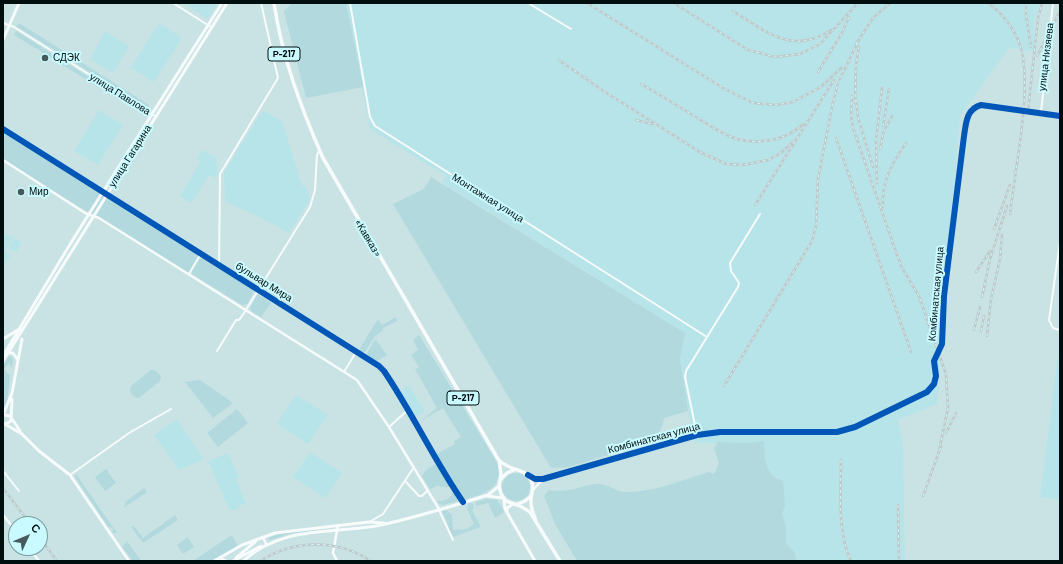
<!DOCTYPE html>
<html>
<head>
<meta charset="utf-8">
<style>
	body { margin:0 }
	#map { position:relative; width:1063px; height:564px; overflow:hidden; background:#c9e3e5; font-family:Barlow,sans-serif }
	canvas { display:block }
	.frame { position:absolute; inset:0; border:4px solid #000e10; pointer-events:none }
	.north { position:absolute; left:8px; top:516px; width:40px; height:40px; box-sizing:border-box; background:#c9faff; border:1px solid #799c9f; border-radius:50%; rotate:46deg; font-size:11px; font-weight:700; line-height:16px; text-align:center; color:#000e10 }
	.north::after { content:''; display:block; margin:auto; width:14px; height:18px; background:#46595b; clip-path:polygon(50% 0,100% 100%,50% 72%,0 100%) }
</style>
</head>
<body>
<div id="map">
<canvas width="1063" height="564"></canvas>
<div class="frame"></div>
<div class="north">С</div>
</div>
<script>
const ctx = document.querySelector('canvas').getContext('2d');
ctx.lineJoin = 'round';
function fill(path, color) {
  ctx.fillStyle = color;
  ctx.fill(path, 'evenodd');
}
function trace(path, color, width, dash) {
  ctx.strokeStyle = color;
  ctx.lineWidth = width;
  ctx.lineCap = dash ? 'butt' : 'round';
  ctx.setLineDash(dash || []);
  ctx.stroke(path);
}
function drawText(font, color, halo, rows, align = 'center') {
  ctx.font = font + ' Barlow,sans-serif';
  ctx.lineWidth = 4;
  ctx.setLineDash([]);
  ctx.textBaseline = 'middle';
  ctx.strokeStyle = halo;
  ctx.fillStyle = color;
  for (const [text, x, y, turn = 0] of rows) {
    ctx.save();
    ctx.translate(x, y);
    ctx.rotate((+turn || 0) * Math.PI / 180);
    ctx.textAlign = isNaN(turn) ? turn : align;
    if (halo) ctx.strokeText(text, 0, 0);
    ctx.fillText(text, 0, 0);
    ctx.restore();
  }
}
fill(new Path2D(`
	M183,3H218L208,19Z
	M346,3H1040L1034,22L1035,52L1009,48L960,116L937,404L898,420L903,445L905,561H796L795,553L786,543V526L782,514L785,506L780,480L767,470L764,459V441L749,443H695L685,397L680,360L685,333L442,183L446,176L370,129Z
	M159,23L182,38L154,82L131,68Z
	M105,31L129,46L113,73L90,59Z
	M99,110L123,125L98,165L74,151Z
	M263,110L282,121L302,186L305,185L310,199L289,233L256,215L225,202L224,172Z
	M202,150L216,157L218,175L216,178L209,175L191,204L180,196L201,161L197,159Z
	M3,232L13,238L5,251L11,255L3,267Z
	M15,238L22,242L16,252L8,248Z
	M1060,338V500L1040,497Z
	M409,385L425,411L416,417L401,391Z
	M296,395L328,415L308,444L277,424Z
	M177,419L204,459L179,470L154,435Z
	M310,452L342,473L325,498L293,477Z
	M228,453L239,477L236,479L246,504L240,505L238,509L230,511L208,461Z`), '#b7e4e8');
fill(new Path2D(`
	M292,3H346L363,87L306,98L284,11Z
	M19,23L149,105V106L147,108L16,26Z
	M16,31L144,112V115L14,35Z
	M3,129L200,255L189,274L3,160Z
	M431,177L685,333L680,360L688,411L664,418C661,437 652,440 635,444L634,441L626,443L627,449L569,467L551,468L393,204L424,189Z
	M203,258L252,289L253,293L247,304L242,305L192,274V271L199,259Z
	M258,294L271,303L261,317L252,312L250,308L256,296Z
	M396,317L397,321L383,328V330L375,336L365,352H359L360,348L378,319L382,325Z
	M419,335L498,464C503,489 485,493 466,499L463,498L436,458L437,454L455,444L454,441L461,437L443,408L419,422L437,408L415,369L419,367L411,355L418,350L413,340Z
	M376,340L387,355L376,362L368,358L367,354L374,341Z
	M9,356L12,357L13,362L12,368L9,363L4,369L10,376L7,404L3,409V366Z
	M151,370L156,371L161,376L160,381L139,398L134,397L130,392L131,386Z
	M200,380L233,403L213,418L185,382Z
	M237,409L248,423L218,447L207,433Z
	M764,441C764,457 764,475 783,481L785,506L782,514L786,526V543L795,553L796,561H577L555,524L544,496L549,490C572,494 578,485 598,484C606,483 616,491 624,492C652,493 682,480 709,472L714,474L719,463L714,448L718,442L749,443Z
	M436,464L450,485L449,487L437,486L430,489L422,476L427,469Z
	M106,469L116,483L105,491L95,477Z
	M502 487a14 14 0 1 1 28 0a14 14 0 1 1-28 0Z
	M76,474L117,533H112L113,529L111,527H108L75,477Z
	M144,488L147,492L125,507H124L126,501Z
	M453,492L458,497L457,501L443,505L439,504L437,501C443,502 451,499 453,492Z
	M486,499L497,500L504,511L503,513L495,518L488,503L476,506V502Z
	M469,503L473,504L474,508L472,510L481,527L453,537L442,511L446,510L452,515L453,530L467,529L474,524L467,509Z
	M175,515L178,520L143,543L131,527L134,526L143,538Z
	M336,528L288,534L270,540L268,538L282,533Z
	M230,536L233,537L238,546L213,561H193Z
	M188,537L194,547L183,554L177,545Z
	M127,541L141,561H133L122,547Z`), '#b2d9dd');
trace(new Path2D(`
	M173,3L211,27
	M350,3L370,117L375,126L707,337
	M528,3L571,29
	M3,23L14,27L155,116
	M1041,112L1053,3
	M1060,242L1049,320L1053,328L1060,330
	M219,265L220,174L278,78L261,3
	M189,274L200,255
	M217,351L236,320H239L244,313L310,207L315,190L317,155L319,151
	M344,372L356,352
	M389,427L409,409
	M697,435L685,377L686,371L738,287L739,283L731,271L730,263L760,214
	M3,471L19,491
	M70,475L129,433L171,409
	M531,477L543,479L697,435L720,432H837L855,427L927,392L934,384L936,376L934,361L942,344L944,296L964,136C966,124 966,109 981,105L1060,116
	M405,481L419,496H422L428,490
	M533,490L542,480
	M439,510L453,540
	M371,521L383,514L414,467
	M290,561H294`), '#f7fbfb', 2);
trace(new Path2D(`
	M3,129L379,366L384,371C413,414 434,460 463,502
	M3,160L85,213L99,218L357,380L389,427L439,509
	M3,515L16,531
	M263,537L266,544
	M29,548L39,561
	M337,561L333,553L338,525`), '#f7fbfb', 2.5);
trace(new Path2D(`
	M3,40L19,3
	M3,339L21,328
	M8,353H13L18,360
	M3,356L72,241L222,3
	M3,361L227,3
	M3,415L12,393L22,339
	M4,415L10,416L20,431
	M3,423L22,434L39,451L70,475L129,561
	M6,424L11,421L12,399
	M487,496L503,498
	M504,499L505,509L535,561
	M507,512V508L513,504
	M219,558L226,561
	M236,558L256,541
	M214,561L242,545L275,533L369,522L384,523
	M233,561L261,546
	M243,561C283,526 327,534 376,526C411,519 453,506 488,495L499,486`), '#f7fbfb', 3);
trace(new Path2D(`
	M274,3C282,57 301,108 323,158L498,459C508,471 524,468 530,478C536,486 530,494 531,503C531,509 534,515 536,521
	M499,460L501,474L499,486L501,494L506,501L520,506L530,512L560,561
	M501,479L507,473L514,470
	M518,504L525,501L531,496`), '#f7fbfb', 3.5);
const rail = new Path2D(`
	M587,3L723,88L753,103L776,105L793,102L821,87L841,68
	M674,3L748,50L775,57L800,54L820,44L858,3
	M988,3C1004,15 1017,32 1022,52C1031,96 1015,169 1010,214
	M1026,3V15L1031,47
	M733,11C765,31 793,56 831,30
	M856,44L873,18L890,3
	M1037,56L1060,11
	M559,60L602,90L700,152L726,164L743,165L768,160L781,153L799,136
	M818,72L842,33L849,17
	M641,84C660,95 678,106 696,117C709,125 723,135 737,139C760,145 787,140 803,124
	M852,96L851,115L853,128L897,255L902,268L919,296L946,374L948,408L939,451
	M856,99L858,118L873,167
	M855,103L856,64L859,47
	M1028,111L1038,18L1042,3
	M636,120L652,124
	M883,126L889,89
	M836,138L911,352
	M880,149L883,133L892,116
	M877,183L876,140L882,88
	M755,205L834,80
	M883,207C881,182 892,163 906,143
	M994,229L1010,185
	M976,272L990,251
	M982,297L990,259L1007,206
	M974,330L980,307
	M981,331L984,316
	M987,336L991,299L1000,259L1002,235
	M724,386L812,241L816,226L818,179L833,102L838,83L859,40
	M946,433L956,413
	M841,460C841,491 837,533 851,561
	M3,488L30,524
	M923,496L941,446
	M898,505L899,561
	M40,538L57,561
	M260,561C295,539 337,539 371,561`);
trace(rail, '#c0c8c9', 2.5);
trace(rail, '#c9faff', 1, [3]);
trace(new Path2D(`
	M3,129L379,366L384,371C413,414 434,460 463,502
	M528,475L535,479H543L697,435L720,432H837L855,427L927,392L934,384L936,376L934,361L942,344L944,296L964,136C966,124 966,109 981,105L1060,116`), '#0057b8', 6);
for (const [x, y, r, color] of [
	[45,58,4,"#46595b"],
	[21,192,4,"#46595b"]
]) {
  const dot = new Path2D();
  dot.arc(x, y, r, 0, 2 * Math.PI);
  ctx.fillStyle = color;
  ctx.fill(dot);
  trace(dot, '#c9faff', 1.5);
}
for (const [x, y, w] of [
	[284,54,32],
	[463,398,32]
]) {
  const box = new Path2D();
  box.roundRect(x - w / 2, y - 7, w, 14, 3);
  ctx.fillStyle = '#c9faff';
  ctx.fill(box);
  trace(box, '#000e10', 1);
}
drawText('bold 9px', '#000e10', null, [
	["Р-217",284,54],
	["Р-217",463,398]
]);
drawText('10px', '#000e10', '#c9faff', [
	["улица Низяева",1046,57,-83],
	["улица Павлова",120,94,32],
	["улица Гагарина",130,156,-58],
	["Монтажная улица",488,198,32],
	["«Кавказ»",368,238,59],
	["бульвар Мира",264,282,32],
	["Комбинатская улица",936,294,-85],
	["Комбинатская улица",654,438,-15]
]);
drawText('10px', '#000e10', '#c9faff', [
	["СДЭК",53,58],
	["Мир",29,192]
], 'left');
</script>
</body>
</html>
